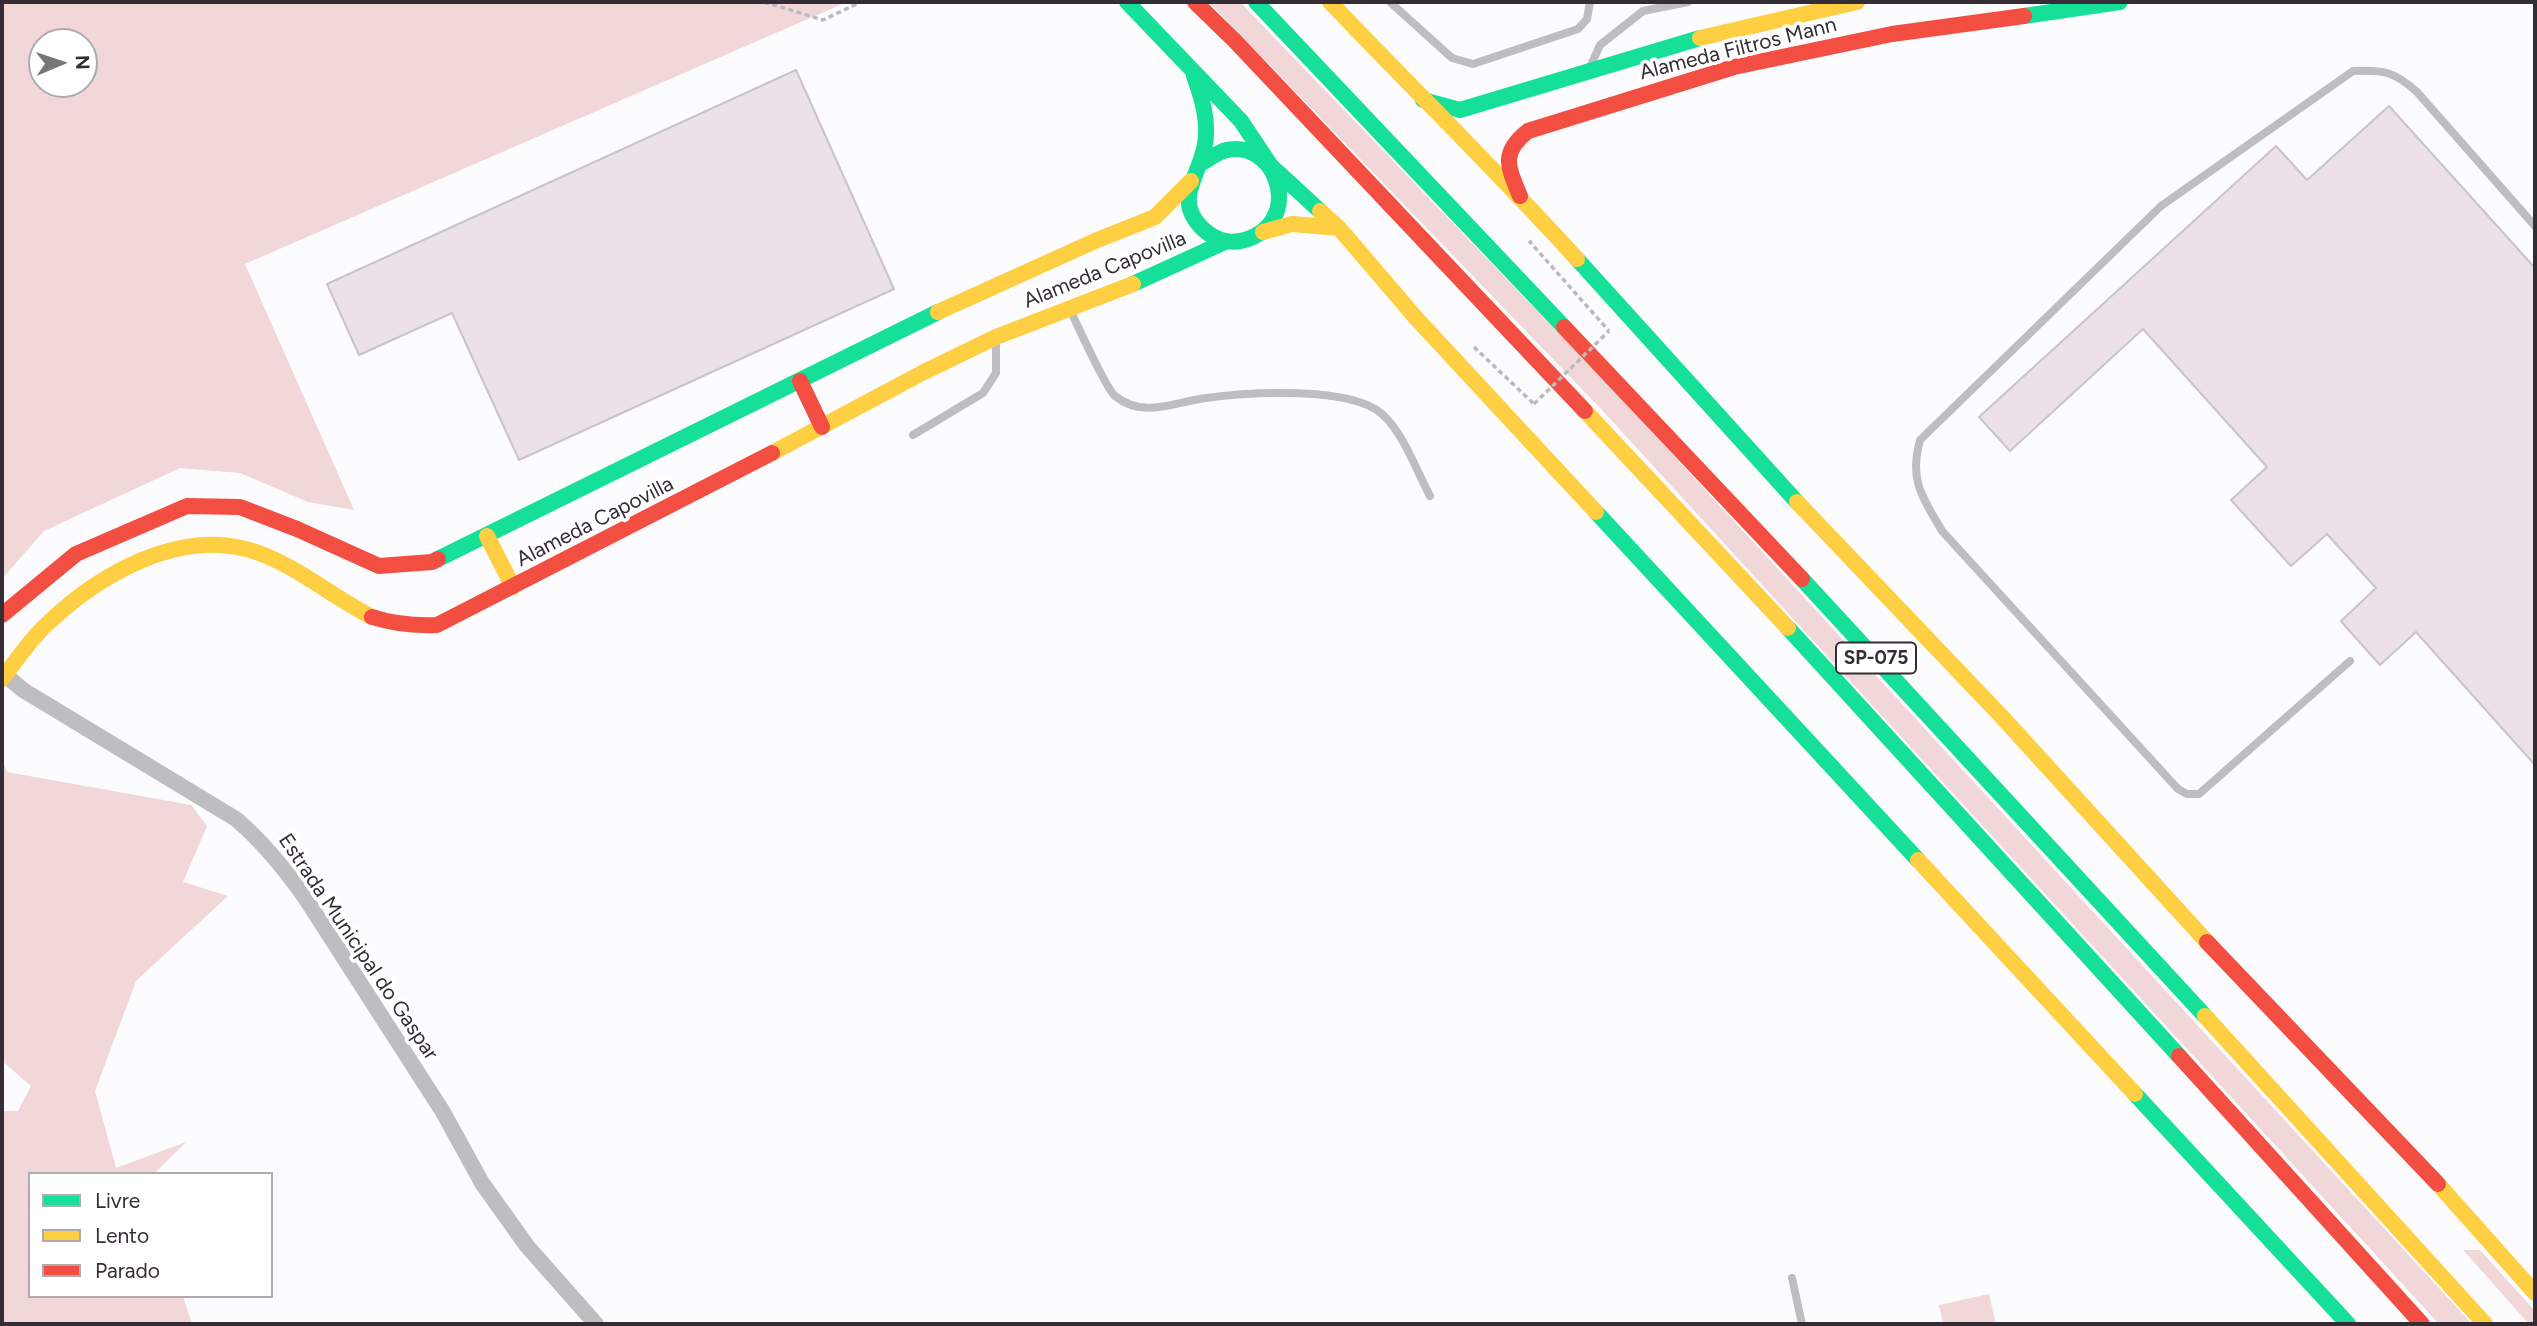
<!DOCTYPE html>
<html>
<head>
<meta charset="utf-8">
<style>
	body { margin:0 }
	#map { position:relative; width:2537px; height:1326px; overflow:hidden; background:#fcfbfd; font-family:Figtree,sans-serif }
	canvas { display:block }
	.frame { position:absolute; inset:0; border:4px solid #342d35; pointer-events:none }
	.legend { position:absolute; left:28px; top:1172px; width:245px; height:126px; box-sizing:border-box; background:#fff; border:2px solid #aeabae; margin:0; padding:9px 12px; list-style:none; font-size:21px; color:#342d35 }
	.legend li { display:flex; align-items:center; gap:14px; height:35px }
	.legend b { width:35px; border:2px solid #aeabae }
	.north { position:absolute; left:28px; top:28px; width:70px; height:70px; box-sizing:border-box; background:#fff; border:2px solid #aeabae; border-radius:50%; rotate:88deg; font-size:19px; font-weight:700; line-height:28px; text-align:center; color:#342d35 }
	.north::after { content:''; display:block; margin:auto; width:24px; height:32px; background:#7a757b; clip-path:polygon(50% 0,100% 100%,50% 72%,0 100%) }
</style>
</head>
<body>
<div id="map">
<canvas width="2537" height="1326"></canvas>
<div class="frame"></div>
<ul class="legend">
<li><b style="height:9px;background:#16e098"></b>Livre</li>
<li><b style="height:9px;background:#ffcf43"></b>Lento</li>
<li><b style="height:9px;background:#f24e42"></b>Parado</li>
</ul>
<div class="north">N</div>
</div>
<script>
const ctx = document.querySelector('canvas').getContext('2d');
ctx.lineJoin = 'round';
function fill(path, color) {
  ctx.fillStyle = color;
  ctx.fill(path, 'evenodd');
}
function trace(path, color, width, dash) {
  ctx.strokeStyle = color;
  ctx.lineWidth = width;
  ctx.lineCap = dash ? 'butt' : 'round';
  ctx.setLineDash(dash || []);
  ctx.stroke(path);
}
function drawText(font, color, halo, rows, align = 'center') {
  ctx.font = font + ' Figtree,sans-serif';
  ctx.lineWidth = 7;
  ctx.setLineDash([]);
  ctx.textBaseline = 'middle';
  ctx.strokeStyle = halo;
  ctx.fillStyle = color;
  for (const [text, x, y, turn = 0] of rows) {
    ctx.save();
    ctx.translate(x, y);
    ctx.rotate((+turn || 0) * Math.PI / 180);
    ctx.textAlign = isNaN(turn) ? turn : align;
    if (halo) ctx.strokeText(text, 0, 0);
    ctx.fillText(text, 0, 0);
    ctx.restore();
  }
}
fill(new Path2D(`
	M2,2H847L245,264L354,510L308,502L240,473L180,468L44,531L2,579ZM42,42H84V84H42Z
	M1209,2H1240L1618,395L2472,1324H2439L1602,410Z
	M2,758L7,772L191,805L207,826L183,882L228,896L136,981L95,1091L116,1168L186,1142L154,1174H30V1296H183L192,1324H2V1111H18L31,1086L2,1061Z
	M2463,1250H2480L2535,1311V1324H2529Z
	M1989,1294L1996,1324H1943L1939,1305Z`), '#f2d7d9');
const building = new Path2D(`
	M796,70L894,289L519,460L452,313L359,355L327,284Z
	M2389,106L2535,268V765L2416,632L2380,665L2346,627L2341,621L2376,588L2327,534L2291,566L2231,500L2267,467L2143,329L2010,451L1979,417L2276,146L2307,180Z`);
fill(building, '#ece1e7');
trace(building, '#c9c4c7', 2);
trace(new Path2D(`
	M764,2L823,20L861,2
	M1532,241L1530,242L1609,331
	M1474,347L1534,404`), '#bbbabc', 3.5, [5, 3.5]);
trace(new Path2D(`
	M1390,2L1452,58L1473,64L1578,29L1587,19L1590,2
	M1591,65L1600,45L1643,11L1688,2
	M1071,312C1078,326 1106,389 1115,396C1144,419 1174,402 1206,398C1247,392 1351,386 1382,414C1403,432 1417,472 1430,496
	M913,435L983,393L996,373V340
	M2350,661L2199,794H2187L2178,789L1942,531C1922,496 1909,481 1920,440L2161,206L2353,71C2384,70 2394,71 2417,92L2535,226
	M1792,1278L1802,1324`), '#bebec1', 8);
trace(new Path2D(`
	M5,675L23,690L236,819C264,843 285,869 306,899L443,1112L482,1183L527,1246L596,1324`), '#bebec1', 16);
trace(new Path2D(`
	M1127,2L1241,121L1271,166L1320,211
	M1256,2L1564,327
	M2024,16L2120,2
	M1194,76C1202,98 1209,121 1205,144C1200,176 1173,199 1202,228C1208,234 1216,239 1225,241C1236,243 1245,241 1255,236C1303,211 1272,136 1223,151C1216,154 1207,160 1200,164
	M1423,100L1460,110L1700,38
	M1577,259L1797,502
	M1133,284L1227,241
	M1596,512L1918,860
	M438,559L938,312
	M1802,579L2205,1016
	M1788,628L2179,1056
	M2135,1094L2348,1324`), '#16e098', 16);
trace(new Path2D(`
	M1330,2C1412,88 1497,171 1577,259
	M1700,38L1857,2
	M1320,211L1339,228L1416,318L1596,512
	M1263,232L1292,224L1339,228
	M938,312L1095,241L1155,217L1191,181
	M1585,411L1788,628
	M772,453L922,373L996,337L1133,284
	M1797,502L2003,718L2207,942
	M487,536L513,587
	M2,679C16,661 29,641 46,625C98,575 181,526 256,552C299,567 332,597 372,617
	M1918,860L2135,1094
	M2205,1016L2485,1324
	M2438,1184L2535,1293`), '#ffcf43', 16);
trace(new Path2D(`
	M1195,2L1235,41L1585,411
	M1520,196C1508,167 1500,153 1528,131L1734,67L1892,34L2024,16
	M1564,327L1802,579
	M800,381L822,427
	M2,615L76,554L187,506L240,507L297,529L379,566L432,562L438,559
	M372,617C394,624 414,626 437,625L772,453
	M2207,942L2438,1184
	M2179,1056L2422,1324`), '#f24e42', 16);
trace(new Path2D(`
	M1534,404L1609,331`), '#bbbabc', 3.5, [5, 3.5]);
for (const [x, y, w] of [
	[1876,658,80]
]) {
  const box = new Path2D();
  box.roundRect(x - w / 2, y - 15.5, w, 31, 5);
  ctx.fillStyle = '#fff';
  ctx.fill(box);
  trace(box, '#342d35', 2);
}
drawText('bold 19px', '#342d35', null, [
	["SP-075",1876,658]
]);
drawText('21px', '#342d35', '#fff', [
	["Alameda Filtros Mann",1738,49,-14],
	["Alameda Capovilla",1105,270,-22],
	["Alameda Capovilla",595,522,-27],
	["Estrada Municipal do Gaspar",358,947,56]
]);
</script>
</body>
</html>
